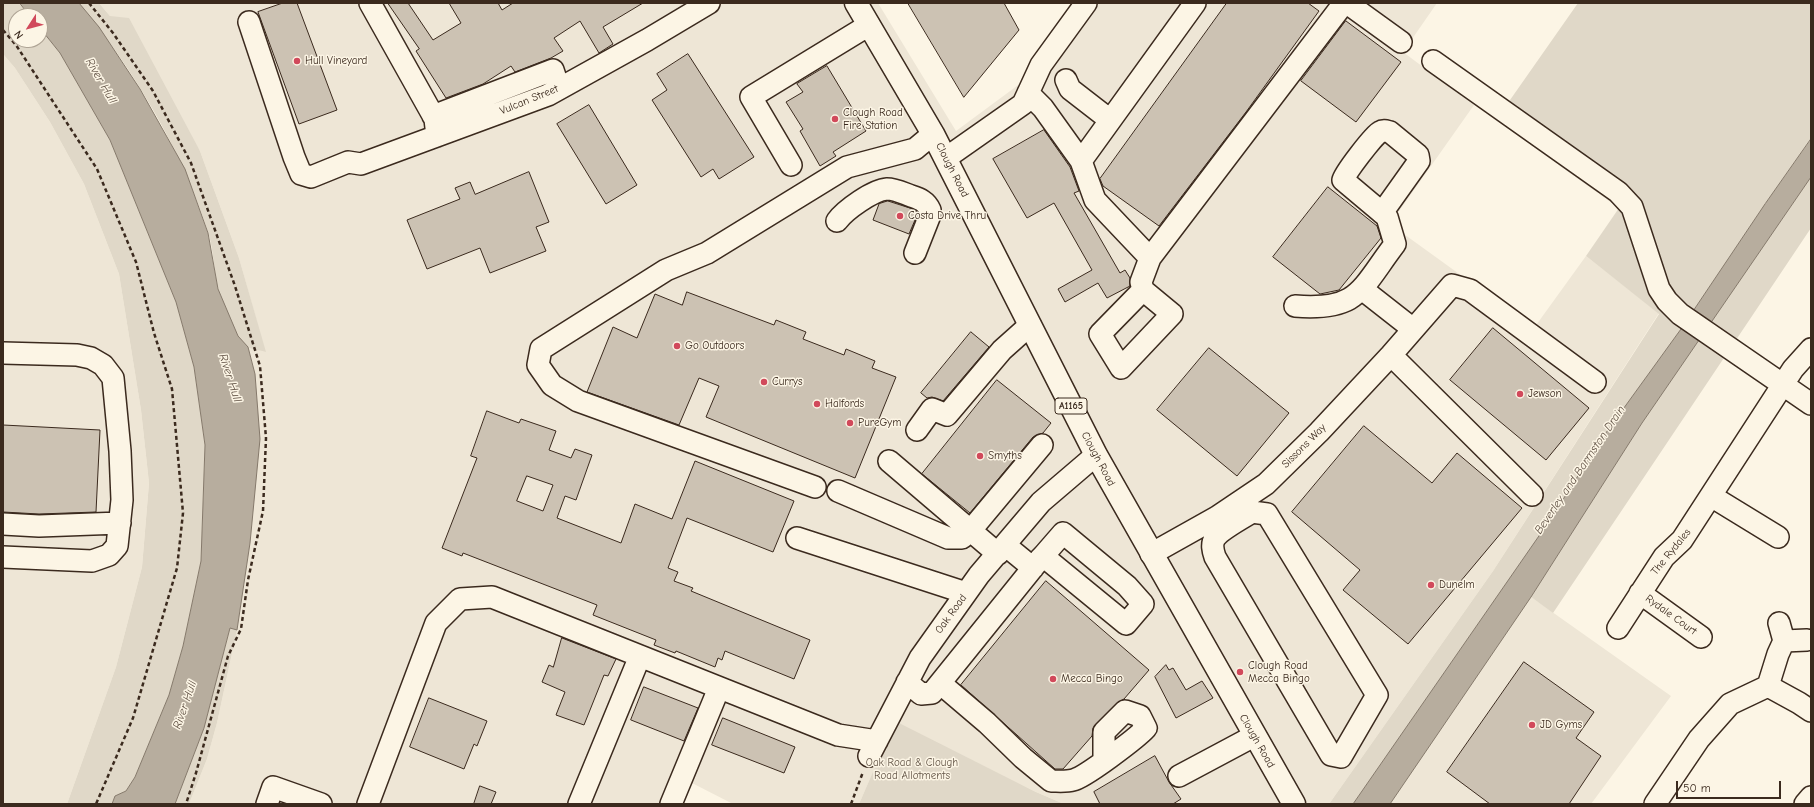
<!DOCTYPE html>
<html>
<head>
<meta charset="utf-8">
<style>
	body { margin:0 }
	#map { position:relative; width:1814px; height:807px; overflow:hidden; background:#fcf5e5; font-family:"Comic Neue",sans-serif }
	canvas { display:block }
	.frame { position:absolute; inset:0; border:4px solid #3b2a1e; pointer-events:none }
	.north { position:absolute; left:8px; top:8px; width:40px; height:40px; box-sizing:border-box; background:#fcf5e5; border:1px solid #afa495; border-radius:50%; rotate:234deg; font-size:11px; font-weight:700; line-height:16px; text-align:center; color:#3b2a1e }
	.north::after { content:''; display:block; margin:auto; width:14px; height:18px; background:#d1495b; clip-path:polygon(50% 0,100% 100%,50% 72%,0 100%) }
	.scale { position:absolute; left:1676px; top:781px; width:105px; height:18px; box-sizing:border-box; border:2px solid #3b2a1e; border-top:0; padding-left:5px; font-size:12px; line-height:14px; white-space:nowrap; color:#3b2a1e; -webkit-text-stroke:3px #fcf5e5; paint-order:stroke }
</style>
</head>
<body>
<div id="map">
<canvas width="1814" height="807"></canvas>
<div class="frame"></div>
<div class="north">N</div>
<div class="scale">50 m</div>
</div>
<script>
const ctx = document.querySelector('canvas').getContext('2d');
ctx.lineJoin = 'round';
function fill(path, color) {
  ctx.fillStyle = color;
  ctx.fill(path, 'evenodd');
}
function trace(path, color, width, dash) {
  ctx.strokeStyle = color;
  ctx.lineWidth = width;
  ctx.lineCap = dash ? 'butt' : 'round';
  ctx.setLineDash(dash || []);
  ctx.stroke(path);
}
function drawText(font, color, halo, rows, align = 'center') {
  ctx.font = font + ' "Comic Neue",sans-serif';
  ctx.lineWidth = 3;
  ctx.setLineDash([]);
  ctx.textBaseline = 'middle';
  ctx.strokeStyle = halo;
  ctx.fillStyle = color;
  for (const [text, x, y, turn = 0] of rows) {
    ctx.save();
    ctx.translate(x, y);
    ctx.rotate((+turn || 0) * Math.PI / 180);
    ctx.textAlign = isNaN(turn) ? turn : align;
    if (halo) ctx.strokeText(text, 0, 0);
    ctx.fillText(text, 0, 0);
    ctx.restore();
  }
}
fill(new Path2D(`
	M99,3H878L956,131L1025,80L1078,3H1437L1403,52L1474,105L1390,224L1534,328L1586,256L1659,313L1493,571L1329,804H1064L1036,792L895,722L859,804H733L692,783L684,804H189L207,759L217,723L237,630L250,543L255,374L248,347L265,351L239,258L200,151L110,16Z
	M3,54L15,68L50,122L84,184L119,274L141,410L149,483L142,567L116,667L67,804H3Z
	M1531,597L1671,696L1591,804H1390Z`), '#eee6d6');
fill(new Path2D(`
	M3,3H20L30,16H16V40H40V28L60,53L110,140L176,302L194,367L205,445L201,561L183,646L169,695L135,777L126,791L115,796L112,804H67L116,667L142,567L149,483L141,410L119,274L84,184L50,122L15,68L3,54Z
	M79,3H99L110,16L129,18L200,151L239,258L266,352C260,350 253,350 248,347C234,338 228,314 222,300C213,278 215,254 208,232C181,149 134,70 79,3Z
	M1578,3H1811V139L1765,204L1681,329L1600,441L1550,520L1353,804H1329L1493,571L1659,314L1586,256L1619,208L1496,120Z
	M1811,177V228L1553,613L1531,597L1642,423Z
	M230,628L237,630L217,723L207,759L189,804H175L204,728Z
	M895,721L1036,792L1064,804H859Z`), '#e0d8c8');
const water = new Path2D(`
	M20,3H79L99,27L140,89L185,169L208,233L218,289L238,336L248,347L255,374L260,439L250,543L237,630L230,628L204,728L175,804H112L115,796L126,791L135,777L169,695L183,646L201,561L205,445L194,367L176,302L110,140L60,53L40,28V16H30Z
	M1811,139V177L1642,423L1531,597L1390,804H1353L1550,520L1600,441L1681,329L1765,204Z`);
fill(water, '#b7ad9e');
trace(water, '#85796b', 1);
const building = new Path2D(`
	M283,3H297L337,110L299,124L258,12Z
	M388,3H408L433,40L461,23L449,3H498L502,10L513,3H643L603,27L613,44L599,53L580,21L554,38L563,51L551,58L515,72L511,66L483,84L446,98L416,51L419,49Z
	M908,3H1004L1019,30L964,97Z
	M1227,3H1308L1319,11L1246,112L1159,226L1103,186L1100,179Z
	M1346,21L1401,62L1356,122L1301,81Z
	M688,54L754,157L719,179L713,169L701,177L652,100L667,90L657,74Z
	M827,66L866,131L833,152L836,156L820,166L800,131L803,129L786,102L803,92L797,84Z
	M589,105L637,185L606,204L557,124Z
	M1044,130L1070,167L1079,191L1074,193L1120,273L1125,270L1130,278V286L1107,298L1098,283L1065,302L1058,289L1092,270L1054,203L1027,218L993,159Z
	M529,172L549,222L536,227L546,251L490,273L480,248L427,269L407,220L460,199L455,188L470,182L475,194Z
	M1328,187L1377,226L1381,238L1339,290L1320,294L1273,257Z
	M888,201L913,209L918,213L909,234L873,220L879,204Z
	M687,292L774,325L776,320L806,332L803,339L844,355L846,349L875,361L872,368L896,377L855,478L706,417L719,386L699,378L679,425L587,392L613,327L637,338L655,294L682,305Z
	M1493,328L1589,408L1546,460L1450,380Z
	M971,332L989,347L943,401L932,397L927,398L921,393Z
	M1209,348L1289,413L1237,476L1157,410Z
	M997,380L1051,423L1043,433L1033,437L970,513L922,474Z
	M487,411L519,423L521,419L556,431L549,450L571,458L575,449L592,455L576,500L565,496L557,518L621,543L635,504L672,519L695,461L794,501L773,552L687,518L668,568L678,572L674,581L693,588L691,591L810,640L794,679L725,651L722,660L718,658L715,667L676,651L675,653L654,645L656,640L593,615L597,605L463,553L462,556L442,548L477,458L471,456ZM527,476L553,485L543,511L517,501Z
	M3,425L100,430L96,512L39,514L3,512Z
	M1364,426L1432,483L1457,453L1522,508L1408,644L1343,590L1360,570L1292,512Z
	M1046,581L1149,670L1124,699L1117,703L1096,724L1093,728L1092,736L1063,769H1055L961,685Z
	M562,638L616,659L608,676L604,675L584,725L556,715L565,692L542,682L549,665L553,667Z
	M1524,662L1594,712L1576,738L1601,756L1569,804H1490L1447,772Z
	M1166,665L1169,670L1173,668L1186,690L1202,681L1213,698L1176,718L1155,677Z
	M644,687L698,708L684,741L631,720Z
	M429,698L487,721L477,746L474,744L464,769L410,747Z
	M723,718L795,747L784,773L712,745Z
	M1155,756L1169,782L1181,799L1173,804H1100L1094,792Z
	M480,786L496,792L491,804H474Z`);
fill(building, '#ccc2b3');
trace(building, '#3b2a1e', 1);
const minor = new Path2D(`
	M370,3L435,119L437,136
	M1347,3L1401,42
	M249,22L294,157L301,174L311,177L348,162L361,164L548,95L647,40L709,3
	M1433,61L1618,192L1632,207L1659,289L1667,301L1680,314L1811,404
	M1066,80L1070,89L1110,120
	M1028,93L1043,108L1081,161L1095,200L1150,258
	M433,116L553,70L559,88
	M946,158L1023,104L1041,65L1086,3
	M1081,161L1195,3
	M791,165L751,97L869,25
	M837,221C845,210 873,190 887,189C895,189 903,193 911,196C920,199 926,201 930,210V215L915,253
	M1362,289L1413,329
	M1143,290L1100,334L1121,368L1172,314L1143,290L1141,282L1150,258L1344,3
	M1295,306C1359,311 1360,290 1395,244L1387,217L1343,180C1344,174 1374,135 1380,132C1383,130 1386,131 1390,132L1418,155L1419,161L1382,213
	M3,353L77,355L91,358L103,365L113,378L120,451L122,500L117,546L109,555L92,561L3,557
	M1391,355L1532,495
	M917,430L932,409L947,415L1002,350L1030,325
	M889,461L998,554
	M815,487L578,401L552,385L538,365L541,349L666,270L707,253L847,167L915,149L933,134
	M838,491L948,538H962L971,530L1042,445
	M1711,496L1778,537
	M1252,512L1267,514L1377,695L1341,757L1331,755L1215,557C1213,551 1211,544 1215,538C1220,530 1244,517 1252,512Z
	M3,524L39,526L120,523
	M797,538L966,593
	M1005,545L1033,568
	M1151,554L1217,517L1266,484L1319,432L1391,355L1452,285L1470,290L1595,382
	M1640,593L1701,637
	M1779,623L1784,641L1807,640
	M1618,628L1664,557L1682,540L1793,369L1811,349
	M907,682L921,694L932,693L1040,559L1043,556L1063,533L1127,586L1143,604L1126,624L1043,556
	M940,683L987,723L1023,758L1051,781C1058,781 1066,782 1073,780C1084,778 1137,738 1146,728L1140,716L1125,711L1104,732V761
	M1768,686L1778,654L1784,641
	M869,756L920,658L979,575L1041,502L1096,455
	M1179,776L1254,736
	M267,804L273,787L321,804
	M368,804L436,623L460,599L492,597L838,735L877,741
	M579,804L640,656
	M671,804L719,688
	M1655,804L1699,739L1730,704L1768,686L1799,703L1811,711
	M1805,804L1811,797`);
const major = new Path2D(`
	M856,3L933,134L1096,455L1294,804`);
trace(minor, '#3b2a1e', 24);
trace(major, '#3b2a1e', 25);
trace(new Path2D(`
	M89,3L113,33L153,91L191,163L235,286L260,366L266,438L263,511L248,580L241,629L228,656L196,773L186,804
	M3,30L16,45L97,169L136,262L154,333L172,389L183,513L177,568L133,718L96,804
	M851,804L863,772`), '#3b2a1e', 2.5, [4, 3]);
trace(minor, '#fcf5e5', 21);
trace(major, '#fcf5e5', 22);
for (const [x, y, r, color] of [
	[297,61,4,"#d1495b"],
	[835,119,4,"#d1495b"],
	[900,216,4,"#d1495b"],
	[677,346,4,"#d1495b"],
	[764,382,4,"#d1495b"],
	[1520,394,4,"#d1495b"],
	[817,404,4,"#d1495b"],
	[850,423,4,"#d1495b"],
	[980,456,4,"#d1495b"],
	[1431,585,4,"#d1495b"],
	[1240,672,4,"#d1495b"],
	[1053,679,4,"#d1495b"],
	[1532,725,4,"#d1495b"]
]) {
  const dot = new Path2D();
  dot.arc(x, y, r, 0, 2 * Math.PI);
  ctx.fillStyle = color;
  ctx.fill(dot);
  trace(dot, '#fcf5e5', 1.5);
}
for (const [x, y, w] of [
	[1071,406,32]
]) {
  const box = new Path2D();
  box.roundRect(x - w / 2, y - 8, w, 16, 3);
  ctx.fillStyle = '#fcf5e5';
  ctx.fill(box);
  trace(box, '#3b2a1e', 1);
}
drawText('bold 10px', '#3b2a1e', null, [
	["A1165",1071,406]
]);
drawText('11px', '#3b2a1e', '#fcf5e5', [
	["Hull Vineyard",305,61],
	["Clough Road",843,113],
	["Fire Station",843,126],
	["Costa Drive Thru",908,216],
	["Go Outdoors",685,346],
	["Currys",772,382],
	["Jewson",1528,394],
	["Halfords",825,404],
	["PureGym",858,423],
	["Smyths",988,456],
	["Dunelm",1439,585],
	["Clough Road",1248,666],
	["Mecca Bingo",1248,679],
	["Mecca Bingo",1061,679],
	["JD Gyms",1540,725]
], 'left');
drawText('11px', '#3b2a1e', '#fcf5e5', [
	["Vulcan Street",529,100,-22],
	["Clough Road",952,170,63],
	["Sissons Way",1304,446,-45],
	["Clough Road",1098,459,62],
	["The Rydales",1671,552,-51],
	["Oak Road",951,614,-54],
	["Rydale Court",1671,615,36],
	["Clough Road",1257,741,60]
]);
drawText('11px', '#645648', '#fcf5e5', [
	["Oak Road & Clough",912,763],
	["Road Allotments",912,776]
]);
drawText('italic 12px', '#605144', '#fcf5e5', [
	["River Hull",101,81,60],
	["River Hull",230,378,72],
	["Beverley and Barmston Drain",1580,470,-56],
	["River Hull",185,705,-71]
]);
</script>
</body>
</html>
